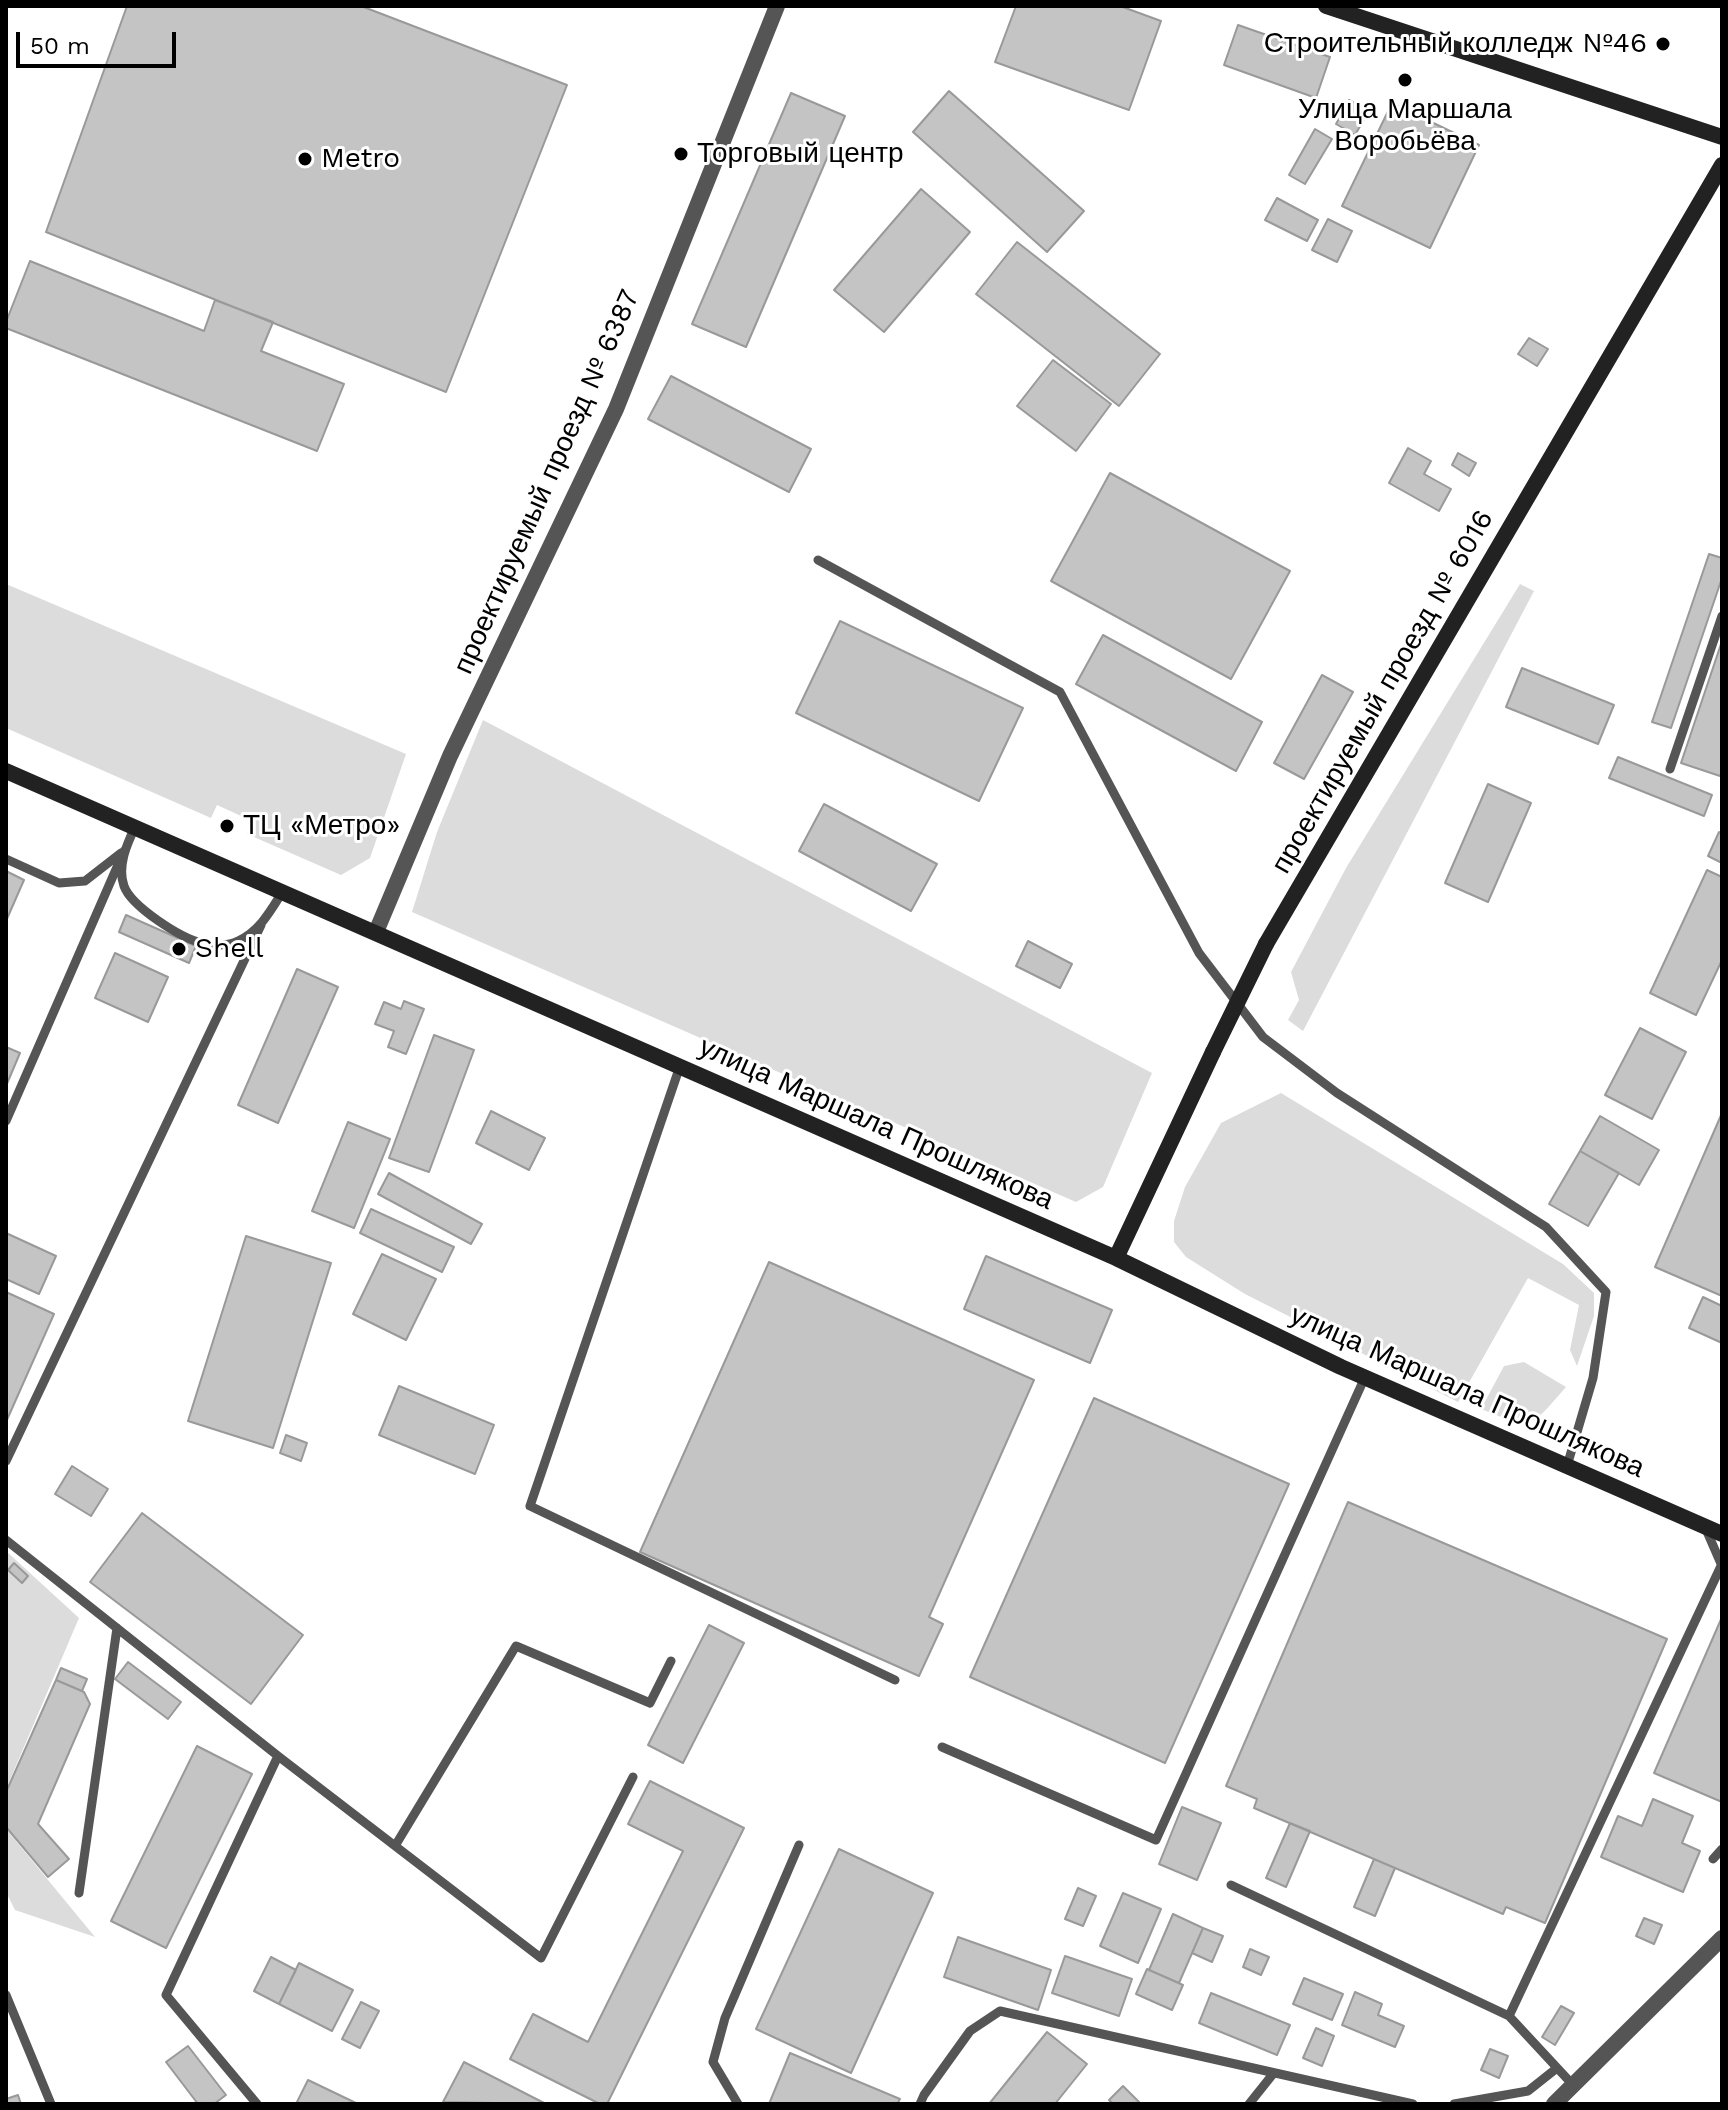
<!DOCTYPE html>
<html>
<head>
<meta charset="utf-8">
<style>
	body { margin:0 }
	#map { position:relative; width:1728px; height:2110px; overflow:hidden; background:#fff; font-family:"Work Sans",sans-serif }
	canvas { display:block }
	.frame { position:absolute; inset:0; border:8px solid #000; pointer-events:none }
	.scale { position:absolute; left:16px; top:32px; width:160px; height:36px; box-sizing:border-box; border:4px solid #000; border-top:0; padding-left:10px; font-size:24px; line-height:28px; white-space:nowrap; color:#000; -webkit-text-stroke:6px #fff; paint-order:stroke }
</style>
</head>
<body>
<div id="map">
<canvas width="1728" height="2110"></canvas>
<div class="frame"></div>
<div class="scale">50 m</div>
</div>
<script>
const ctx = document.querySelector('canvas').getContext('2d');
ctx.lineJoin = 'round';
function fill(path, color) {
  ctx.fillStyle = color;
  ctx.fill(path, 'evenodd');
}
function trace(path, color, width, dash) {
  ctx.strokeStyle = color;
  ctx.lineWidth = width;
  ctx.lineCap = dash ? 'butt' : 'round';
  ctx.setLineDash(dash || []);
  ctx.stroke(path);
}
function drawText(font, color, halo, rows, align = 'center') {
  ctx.font = font + ' "Work Sans",sans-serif';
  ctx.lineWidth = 6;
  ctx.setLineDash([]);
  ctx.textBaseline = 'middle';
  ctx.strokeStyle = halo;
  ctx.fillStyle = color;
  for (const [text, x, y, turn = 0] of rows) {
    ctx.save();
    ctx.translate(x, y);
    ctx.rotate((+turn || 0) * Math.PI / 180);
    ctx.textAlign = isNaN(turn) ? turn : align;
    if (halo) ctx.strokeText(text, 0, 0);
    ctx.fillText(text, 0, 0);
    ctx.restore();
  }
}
fill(new Path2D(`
	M6,584L406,754L370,858L341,875L247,834L252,821L217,805L211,818L6,728Z
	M1520,584L1534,591L1303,1031L1288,1020L1299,1000L1291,972L1346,868Z
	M483,720L1152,1073L1103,1187L1076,1202L412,912L437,832Z
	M1281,1093L1563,1264L1594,1293V1316L1577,1366L1570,1350L1579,1305L1528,1278L1458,1402L1245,1294L1186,1257L1174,1242V1221L1185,1187L1221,1123Z
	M1524,1362L1566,1387C1529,1429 1534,1430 1481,1409L1504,1366Z
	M6,1551L79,1618L6,1789Z
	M6,1829L95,1937L15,1910L6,1892Z`), '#dcdcdc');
const building = new Path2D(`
	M127,6H361L567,85L446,392L46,232Z
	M1016,6H1120L1161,21L1129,110L995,62Z
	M1238,25L1330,57L1316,98L1224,65Z
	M949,91L1084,211L1047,252L913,132Z
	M791,93L845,116L746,347L692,324Z
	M1349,100L1369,111L1355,135L1336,124Z
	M1392,103L1479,145L1430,248L1342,206Z
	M1315,129L1332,139L1305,184L1289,175Z
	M921,189L970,232L884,332L834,290Z
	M1277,198L1318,220L1307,241L1265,220Z
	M1328,219L1352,231L1337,262L1312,250Z
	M1017,242L1160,354L1119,406L976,294Z
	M30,261L204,331L215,300L273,322L261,351L344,384L317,451L6,328V322Z
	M1529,338L1548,349L1537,366L1518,354Z
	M1053,360L1111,404L1076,451L1017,406Z
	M671,376L811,449L789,492L648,419Z
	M1408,448L1431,461L1424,474L1451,489L1439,511L1389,483Z
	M1458,453L1476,463L1469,476L1452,465Z
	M1110,473L1290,571L1231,679L1051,581Z
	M1709,554L1722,558V578L1671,728L1652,722Z
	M840,621L1023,708L979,801L796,713Z
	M1103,635L1262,722L1236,771L1076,684Z
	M1722,641V772L1720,776L1681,763Z
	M1522,668L1614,705L1598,744L1506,707Z
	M1322,675L1353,692L1304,779L1274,763Z
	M1618,757L1712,795L1704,816L1609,778Z
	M1488,784L1531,803L1488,902L1445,883Z
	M824,804L937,864L911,911L799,851Z
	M1719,832L1722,834V863L1708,856Z
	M1707,870L1722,877V960L1696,1015L1650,993Z
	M6,871L24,880L6,921Z
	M126,915L196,946L189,963L119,932Z
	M1028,941L1072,964L1060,988L1016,966Z
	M115,953L168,977L148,1022L95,998Z
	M297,969L338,987L278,1123L238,1105Z
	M404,1001L424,1009L406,1054L388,1047L394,1031L375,1024L384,1002L401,1009Z
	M1640,1028L1686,1052L1652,1119L1605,1095Z
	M434,1035L474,1050L429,1172L389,1158Z
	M6,1047L20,1053L6,1086Z
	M491,1111L545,1138L529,1170L476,1143Z
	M1722,1113V1296L1655,1267Z
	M1600,1116L1659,1150L1639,1185L1580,1151Z
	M348,1122L390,1139L354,1228L312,1211Z
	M1580,1151L1619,1173L1588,1226L1549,1204Z
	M389,1173L482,1224L471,1244L378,1194Z
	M371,1209L454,1247L442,1272L360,1233Z
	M6,1233L56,1256L39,1294L6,1279Z
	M246,1236L331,1263L273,1448L188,1421Z
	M382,1254L436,1279L406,1340L353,1314Z
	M986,1256L1112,1310L1090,1363L964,1309Z
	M769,1262L1034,1380L929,1617L943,1624L919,1676L640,1552Z
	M6,1292L54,1314L6,1422Z
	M1703,1297L1722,1306V1343L1689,1328Z
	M399,1386L494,1425L475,1474L379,1435Z
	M1094,1398L1289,1484L1165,1763L970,1677Z
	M286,1435L307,1443L301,1461L280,1453Z
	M72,1466L108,1489L91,1516L55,1494Z
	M1348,1502L1667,1639L1545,1923L1506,1907L1503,1914L1395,1868L1254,1808L1257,1799L1226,1786Z
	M142,1513L303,1635L251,1704L90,1582Z
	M14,1563L28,1576L22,1583L8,1570Z
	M1722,1617V1802L1654,1773Z
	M709,1625L744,1643L683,1763L648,1745Z
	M128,1662L181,1702L168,1719L115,1679Z
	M61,1668L87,1679L82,1691L56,1680Z
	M56,1680L84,1692L90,1704L38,1824L69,1859L48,1877L6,1827V1792Z
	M197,1746L252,1774L166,1948L111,1921Z
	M650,1781L744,1828L607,2104H600L510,2059L533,2014L588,2042L683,1851L628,1824Z
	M1653,1799L1693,1816L1682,1843L1700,1851L1683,1892L1601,1857L1618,1816L1642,1826Z
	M1182,1807L1221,1823L1197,1880L1159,1864Z
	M1290,1823L1310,1831L1286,1887L1266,1878Z
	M839,1849L933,1893L851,2073L756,2029Z
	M1374,1859L1395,1868L1375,1916L1354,1907Z
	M1078,1888L1096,1896L1083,1926L1065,1919Z
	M1123,1893L1161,1909L1138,1963L1100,1946Z
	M1173,1914L1203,1928L1179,1983L1149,1970Z
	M1644,1918L1662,1925L1654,1944L1636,1936Z
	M1203,1928L1223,1936L1212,1962L1192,1953Z
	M958,1937L1051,1970L1038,2010L944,1977Z
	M1250,1949L1269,1957L1261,1975L1243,1967Z
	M1065,1956L1132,1979L1119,2016L1052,1993Z
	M271,1957L296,1970L279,2004L254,1991Z
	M299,1963L353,1990L332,2031L279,2004Z
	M1147,1969L1183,1985L1172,2010L1136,1994Z
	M1304,1978L1343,1994L1332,2020L1293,2004Z
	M1355,1992L1382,2004L1378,2015L1404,2026L1395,2047L1342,2025Z
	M1211,1993L1290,2025L1277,2055L1199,2023Z
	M361,2002L379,2011L360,2048L342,2039Z
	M1561,2006L1574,2013L1555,2045L1542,2037Z
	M1316,2028L1334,2036L1322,2066L1303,2058Z
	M1047,2032L1087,2064L1055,2104H989Z
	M188,2046L226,2095L214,2104H198L166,2062Z
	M1490,2049L1508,2056L1499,2078L1481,2070Z
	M790,2053L900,2099L897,2104H769Z
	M464,2062L546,2104L443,2102Z
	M308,2080L358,2104H296Z
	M1123,2086L1141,2104H1113L1109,2100Z
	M18,2095L21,2104H6V2099Z`);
fill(building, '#c4c4c4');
trace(building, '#999', 2);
trace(new Path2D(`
	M818,560L1060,692L1199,953L1263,1037L1337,1093L1546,1227L1606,1292L1593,1378L1567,1466
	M1670,769L1722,616
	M135,827C127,844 117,866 124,886C131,906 180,938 202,943C213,946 228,946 238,941C260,931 271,910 283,891
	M6,859L59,883L85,881L121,853
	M680,1066L530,1506L895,1680
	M6,1121L124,851
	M6,1461L261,925
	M1705,1527L1722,1566
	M6,1540L278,1756L166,1995L257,2104
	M942,1747L1156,1840L1365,1377
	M278,1756L541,1958L633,1777
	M395,1846L516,1646L650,1703L671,1661
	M1713,1859L1722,1849
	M1231,1885L1509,2016L1721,1566
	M79,1893L117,1628
	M6,1995L51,2104
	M1509,2016L1573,2085
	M738,2104L713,2062L725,2018L799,1845
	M920,2104L924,2095L970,2031L1000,2011L1413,2104
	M1249,2104L1273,2074
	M1454,2104L1528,2091L1557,2068`), '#555', 9);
trace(new Path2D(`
	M376,932L450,756L616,409L777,6
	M1554,2104L1722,1938`), '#555', 16);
trace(new Path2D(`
	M1326,6L1722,137
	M6,771L1116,1258L1341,1367L1722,1534
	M1266,944L1722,165
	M1116,1258L1213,1052`), '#222', 16);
trace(new Path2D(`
	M1213,1052L1266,944`), '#222', 16);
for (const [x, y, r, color] of [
	[1663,44,8,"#000"],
	[1405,80,8,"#000"],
	[681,154,8,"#000"],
	[305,159,8,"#000"],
	[227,826,8,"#000"],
	[179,949,8,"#000"]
]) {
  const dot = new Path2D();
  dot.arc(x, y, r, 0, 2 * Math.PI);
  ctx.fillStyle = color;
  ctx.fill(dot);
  trace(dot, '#fff', 3);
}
drawText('28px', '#000', '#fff', [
	["Строительный колледж №46",1647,44,"right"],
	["Улица Маршала",1405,110,"center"],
	["Воробьёва",1405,142,"center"],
	["Торговый центр",697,154],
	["Metro",321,159],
	["ТЦ «Метро»",243,826],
	["Shell",195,949]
], 'left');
drawText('28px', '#000', '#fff', [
	["проектируемый проезд № 6387",547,482,-66],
	["проектируемый проезд № 6016",1383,692,-60],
	["улица Маршала Прошлякова",876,1124,24],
	["улица Маршала Прошлякова",1467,1392,24]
]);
</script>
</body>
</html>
